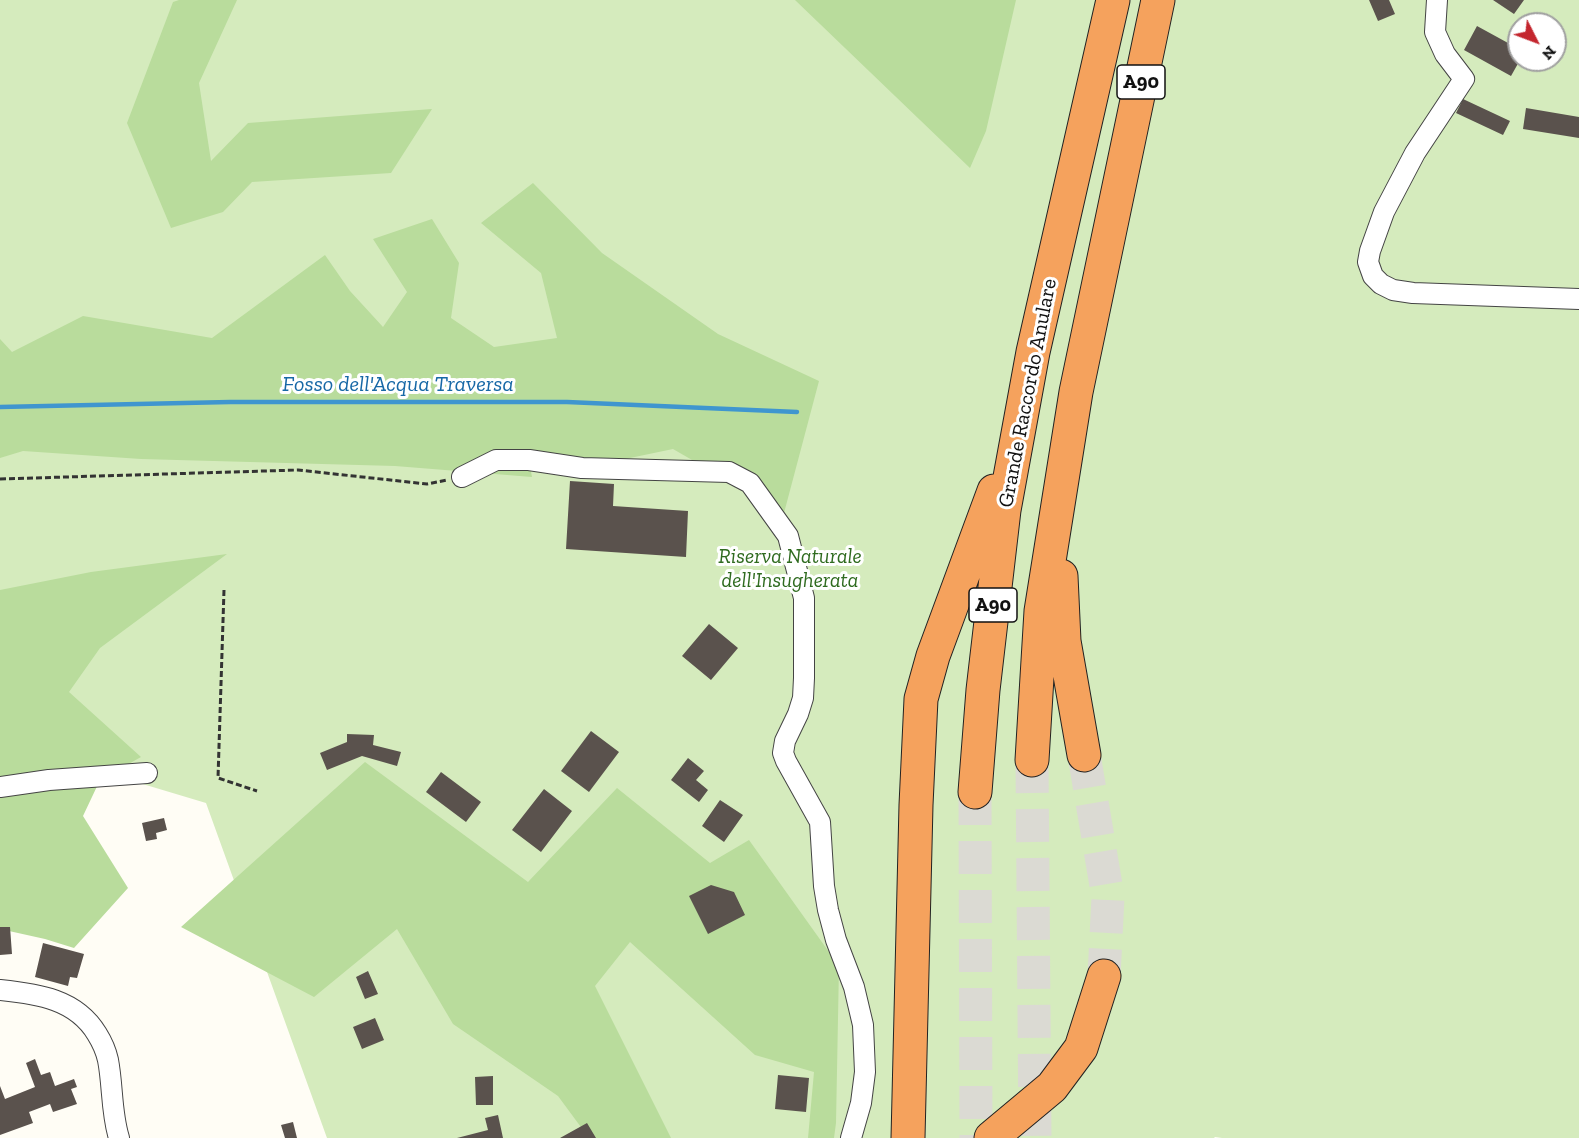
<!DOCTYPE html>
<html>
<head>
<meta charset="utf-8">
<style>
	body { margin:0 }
	#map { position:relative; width:1579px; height:1138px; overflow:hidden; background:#fffdf5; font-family:"Zilla Slab",serif }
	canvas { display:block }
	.north { position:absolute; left:1507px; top:12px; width:60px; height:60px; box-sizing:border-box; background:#fff; border:2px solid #a0a0a0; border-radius:50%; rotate:132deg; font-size:16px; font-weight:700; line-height:24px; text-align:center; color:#111 }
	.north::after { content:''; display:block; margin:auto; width:21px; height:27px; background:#c4262e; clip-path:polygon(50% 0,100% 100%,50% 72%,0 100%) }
</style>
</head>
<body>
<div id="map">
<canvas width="1579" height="1138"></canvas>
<div class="north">N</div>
</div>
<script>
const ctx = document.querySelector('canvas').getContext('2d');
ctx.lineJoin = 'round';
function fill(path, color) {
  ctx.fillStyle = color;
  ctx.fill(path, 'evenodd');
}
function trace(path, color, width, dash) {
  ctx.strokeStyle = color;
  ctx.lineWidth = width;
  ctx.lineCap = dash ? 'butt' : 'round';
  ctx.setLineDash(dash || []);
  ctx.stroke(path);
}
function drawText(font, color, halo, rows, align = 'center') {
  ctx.font = font + ' "Zilla Slab",serif';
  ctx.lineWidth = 6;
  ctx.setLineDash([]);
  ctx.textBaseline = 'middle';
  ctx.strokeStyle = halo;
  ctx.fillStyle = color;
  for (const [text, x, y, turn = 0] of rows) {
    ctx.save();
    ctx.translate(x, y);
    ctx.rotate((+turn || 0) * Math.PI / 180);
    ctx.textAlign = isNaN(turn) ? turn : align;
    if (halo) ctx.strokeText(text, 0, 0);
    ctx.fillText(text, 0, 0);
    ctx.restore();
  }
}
fill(new Path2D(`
	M0,0H1579V1138H1222L1215,1137L1214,1138H327L206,803L136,782L0,788ZM1519,24H1555V60H1519Z`), '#d5ebbd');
fill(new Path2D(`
	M179,0H237L199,83L211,161L248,123L432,109L391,173L252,182L223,212L171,228L127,123L173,2Z
	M795,0H1016L986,131L970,168Z
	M533,183L602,253L718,334L819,381L784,513L673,449L582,468L529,461L532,477L395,466L141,459L23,451L0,458V339L12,352L83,316L212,338L325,255L350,291L383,327L407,292L373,239L432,219L459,263L451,318L494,347L557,338L541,273L481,223Z
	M227,554L100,648L69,692L141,757L100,780L83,816L128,888L74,948L45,939L0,929V590L91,572Z
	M365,762L528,882L617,788L710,863L749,840L839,966L836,1123L834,1138H808L814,1072L755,1055L630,942L595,986L671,1138H589L558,1096L453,1024L397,929L314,997L181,927Z`), '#b9dc9c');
trace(new Path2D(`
	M0,407L230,402H567L797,412`), '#3f96cf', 4.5);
fill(new Path2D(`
	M1369,0H1389L1395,14L1378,21Z
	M1493,0H1524L1514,14Z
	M1477,26L1519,49L1520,60L1511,76L1464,50Z
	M1463,99L1510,121L1503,135L1456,113Z
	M1526,108L1579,117V138L1523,129Z
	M570,481L614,484L613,506L688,511L686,557L566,549Z
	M709,624L738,648L711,680L682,656Z
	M591,731L619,752L589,792L561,771Z
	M347,734L374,735L373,745L401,752L397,766L362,756L327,770L320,753L347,742Z
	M688,758L704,771L696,780L708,790L699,802L671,780Z
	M441,772L481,802L466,822L426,792Z
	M544,789L572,811L541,852L512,830Z
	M720,800L743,815L724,842L702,826Z
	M164,818L167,830L156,833L157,839L146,841L142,823Z
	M711,885L734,892L745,915L708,934L689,896Z
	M0,927H10L12,954L0,955Z
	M43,943L84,954L77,978L70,977L68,986L35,977Z
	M368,971L378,994L365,999L356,977Z
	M375,1018L384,1040L362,1049L353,1027Z
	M35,1059L41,1075L50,1072L55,1086L74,1079L77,1087L71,1089L77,1104L53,1112L50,1104L29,1112L33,1123L0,1135V1086L5,1099L35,1087L26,1063Z
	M778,1075L809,1078L806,1112L775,1109Z
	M493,1076V1105H476L475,1077Z
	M498,1115L503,1138H457L488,1130L485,1118Z
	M293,1122L297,1138H285L281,1125Z
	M587,1123L596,1138H560Z`), '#5a524d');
trace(new Path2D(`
	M1084,755L1108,897L1104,976
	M1032,760L1035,1138
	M975,792L976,1138`), '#dbdad3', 33, [33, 16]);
const minor = new Path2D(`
	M1437,0L1435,32L1445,54L1464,79L1415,153L1384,212L1370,251L1368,262L1373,276L1381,284L1393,290L1413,293L1579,299
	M462,477L496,460H529L582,468L729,472L750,483L788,536L804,598V678L803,698L798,714L785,741L783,753L786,761L820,822L824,886L828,910L836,940L854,987L863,1025L865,1072L861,1103L851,1138
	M0,787L49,780L147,773
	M0,990C38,994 76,999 97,1034C102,1042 106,1051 108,1060C113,1086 111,1112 119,1138`);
const motorway = new Path2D(`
	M1061,576L1064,641L1084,755
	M1032,760L1041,611L1076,392L1158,0
	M975,792L983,690L1004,510L1033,352L1113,0
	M908,1138L916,805L921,699L933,656L994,491
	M991,1138L1052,1087L1081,1048L1104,976`);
trace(minor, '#444', 22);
trace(motorway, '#222', 35);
trace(new Path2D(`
	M0,479L298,470L427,484L447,480
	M224,590L218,778L257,791`), '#333', 3, [6, 3]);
trace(minor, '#fff', 20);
trace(motorway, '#f5a25d', 33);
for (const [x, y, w] of [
	[1141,82,48],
	[993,605,48]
]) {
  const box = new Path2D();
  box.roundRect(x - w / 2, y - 17, w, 34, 4.5);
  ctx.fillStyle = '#fff';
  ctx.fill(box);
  trace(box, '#111', 1.5);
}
drawText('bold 20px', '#111', null, [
	["A90",1141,82],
	["A90",993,605]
]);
drawText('21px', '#111', '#fff', [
	["Grande Raccordo Anulare",1028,393,-79]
]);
drawText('italic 21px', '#2f6b1f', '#fff', [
	["Riserva Naturale",790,557],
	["dell'Insugherata",790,581]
]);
drawText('italic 22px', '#1768a6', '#fff', [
	["Fosso dell'Acqua Traversa",398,385]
]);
</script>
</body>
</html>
